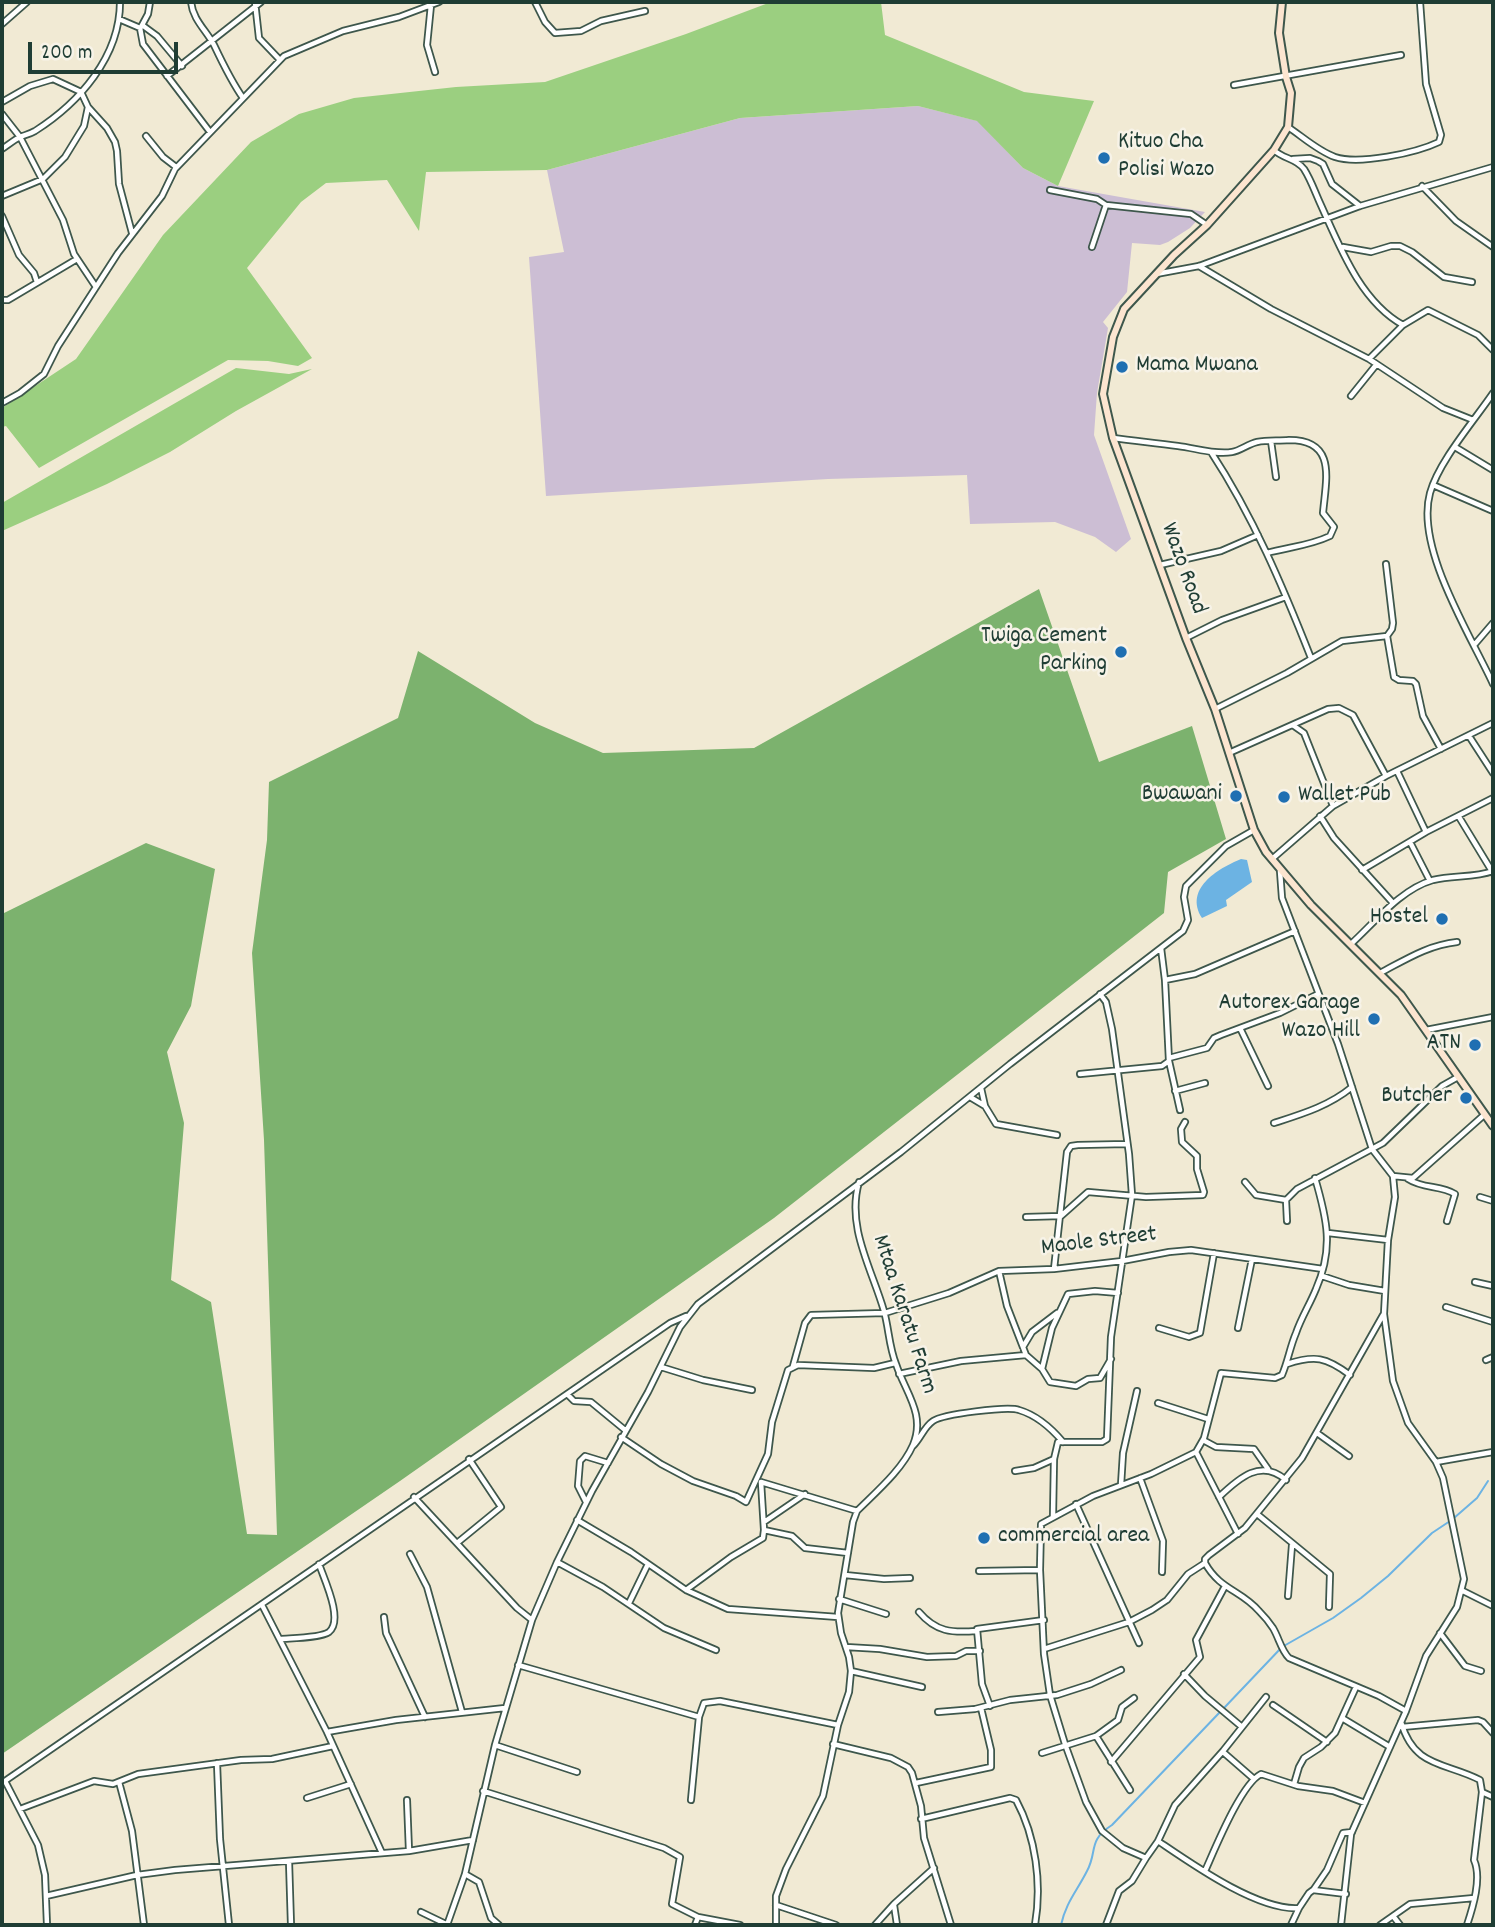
<!DOCTYPE html>
<html>
<head>
<meta charset="utf-8">
<style>
	body { margin:0 }
	#map { position:relative; width:1495px; height:1927px; overflow:hidden; background:#f1ead4; font-family:Dekko,sans-serif }
	canvas { display:block }
	.frame { position:absolute; inset:0; border:4px solid #1f3d34; pointer-events:none }
	.scale { position:absolute; left:28px; top:42px; width:150px; height:32px; box-sizing:border-box; border:4px solid #1f3d34; border-top:0; padding-left:9px; font-size:21px; line-height:24px; white-space:nowrap; color:#1f3d34; -webkit-text-stroke:5px #f7f3e8; paint-order:stroke }
</style>
</head>
<body>
<div id="map">
<canvas width="1495" height="1927"></canvas>
<div class="frame"></div>
<div class="scale">200 m</div>
</div>
<script>
const ctx = document.querySelector('canvas').getContext('2d');
ctx.lineJoin = 'round';
function fill(path, color) {
  ctx.fillStyle = color;
  ctx.fill(path, 'evenodd');
}
function trace(path, color, width, dash) {
  ctx.strokeStyle = color;
  ctx.lineWidth = width;
  ctx.lineCap = dash ? 'butt' : 'round';
  ctx.setLineDash(dash || []);
  ctx.stroke(path);
}
function drawText(font, color, halo, rows, align = 'center') {
  ctx.font = font + ' Dekko,sans-serif';
  ctx.lineWidth = 5;
  ctx.setLineDash([]);
  ctx.textBaseline = 'middle';
  ctx.strokeStyle = halo;
  ctx.fillStyle = color;
  for (const [text, x, y, turn = 0] of rows) {
    ctx.save();
    ctx.translate(x, y);
    ctx.rotate((+turn || 0) * Math.PI / 180);
    ctx.textAlign = isNaN(turn) ? turn : align;
    if (halo) ctx.strokeText(text, 0, 0);
    ctx.fillText(text, 0, 0);
    ctx.restore();
  }
}
fill(new Path2D(`
	M918,106L978,121L1023,168L1058,186L1205,212L1190,228L1168,242L1160,245L1132,243L1127,292L1103,322L1108,328L1097,393L1094,435L1131,539L1116,552L1095,537L1055,522L970,524L967,475L828,479L546,496L529,257L564,252L547,170L740,118Z`), '#ccbed4');
fill(new Path2D(`
	M771,2H881L885,35L1024,92L1094,101L1058,186L1023,168L977,121L918,106L740,118L547,170L426,172L419,231L387,180L326,183L301,202L247,268L312,358L298,366L268,361L228,360L39,468L6,426L2,427V408L76,359L163,235L251,142L299,114L354,98L456,87L545,82L686,34Z
	M236,368L289,374L312,369L236,411L170,452L107,484L2,531V503Z`), '#9bcf80');
fill(new Path2D(`
	M1039,589L1099,762L1192,726L1226,839L1168,872L1164,913L774,1218L400,1481L2,1754V914L146,843L215,869L191,1006L167,1052L184,1123L171,1280L211,1302L247,1534L277,1535L264,1140L252,953L267,840L269,782L398,718L418,651L535,723L603,753L754,748Z`), '#7cb26e');
fill(new Path2D(`
	M1241,859L1247,860L1252,882L1226,900L1227,906L1202,918C1184,889 1217,869 1241,859Z`), '#6cb3e3');
trace(new Path2D(`
	M1454,1518L1477,1498L1488,1481
	M1224,1708L1282,1647L1333,1618L1361,1598L1388,1576L1432,1533L1450,1521
	M1061,1925C1066,1902 1077,1891 1087,1871C1098,1851 1087,1841 1112,1825L1220,1712`), '#6cb3e3', 2);
const street = new Path2D(`
	M191,2C193,20 206,30 214,45C223,64 231,81 243,98
	M255,2L259,38L280,60
	M535,2L545,22L555,33L581,31L601,21L645,11
	M431,5L427,45L435,72
	M119,19L140,28L143,44L210,132
	M2,24L27,2
	M142,25L157,36L182,66
	M141,27L148,14L150,2
	M167,76L261,2
	M1234,85L1401,55
	M2,102L30,86L53,79L81,92L88,107L84,126L65,157L43,179L2,196
	M88,107L107,128L115,142L117,151L119,184L132,233
	M2,114L20,137L63,220L74,254L96,287
	M1288,127C1303,137 1318,151 1335,157C1359,165 1416,153 1439,142L1441,135L1426,84L1420,2
	M146,136L163,157L176,167
	M2,149C8,145 14,140 20,137C25,135 30,134 35,131C79,103 120,57 120,2
	M1274,150C1283,159 1296,158 1304,169C1311,180 1315,192 1320,203C1340,247 1360,301 1403,325
	M1293,159L1310,158L1318,161L1323,164L1332,184L1360,206
	M1422,186L1456,221L1493,247
	M1050,190L1097,199L1106,205L1191,214L1207,225
	M2,216L19,255L34,273L37,282
	M1092,247L1106,205
	M1343,247L1371,252L1391,246H1400L1412,252L1444,277L1472,282
	M1199,266L1271,309L1369,359L1443,408L1473,420
	M1156,274L1199,266L1360,206L1493,167
	M2,300H8L77,259
	M1369,359L1403,325L1428,310L1478,335L1493,350
	M1493,393C1474,421 1439,461 1430,493C1415,548 1470,634 1493,684
	M1351,396L1376,365
	M2,403L20,393L44,374L58,346L118,253L162,196L175,169L284,56L343,31L399,17L439,2
	M1113,438C1135,441 1156,443 1178,446C1195,448 1215,455 1232,452C1240,451 1248,444 1257,442C1267,440 1278,441 1289,440C1337,440 1326,479 1323,513L1334,527L1330,536C1309,546 1289,547 1267,553
	M1271,441L1276,477
	M1455,447L1493,470
	M1211,452C1253,516 1283,587 1311,658
	M1433,485L1493,511
	M1160,565L1221,551L1258,535
	M1387,636L1394,677L1399,680L1413,681L1416,684L1423,716L1441,749
	M1186,638L1222,620L1286,597
	M1475,644L1493,623
	M1215,709L1287,673L1342,641L1387,636L1392,629L1393,623L1386,564
	M1294,726L1304,733L1333,806
	M1469,736L1493,773
	M1229,753L1328,709L1339,708L1353,715L1386,776
	M1397,771L1426,832
	M1320,816L1334,838L1393,903
	M1459,817L1493,873
	M1410,842L1430,881
	M1272,859L1333,806L1386,776L1493,723
	M1362,870L1426,832L1493,798
	M1280,871L1282,898L1338,1044L1372,1149L1393,1176L1395,1197L1388,1240L1384,1314L1393,1381L1408,1423L1436,1462L1443,1478L1464,1579L1457,1607L1426,1656L1406,1711L1351,1834L1341,1925
	M1351,944C1375,922 1401,889 1433,880C1453,875 1474,878 1493,871
	M1380,973C1405,960 1428,945 1457,942
	M1165,980L1195,974L1295,931
	M1240,1028L1268,1086
	M1426,1030L1493,1017
	M1169,1058L1207,1048L1214,1038L1221,1035L1280,1013L1318,994
	M1169,1061L1180,1110
	M1080,1074L1162,1066L1169,1061L1165,980L1161,948
	M981,1088L985,1106L996,1124L1057,1135
	M1175,1091L1205,1083
	M970,1097L985,1106
	M1274,1123C1302,1114 1329,1106 1352,1087
	M1393,1176L1413,1178L1484,1115
	M1315,1178C1327,1219 1334,1248 1316,1289C1310,1304 1301,1318 1296,1333C1290,1347 1288,1361 1282,1375L1275,1378L1221,1373L1204,1438L1196,1452L1151,1474L1093,1496L1041,1524L1040,1570L1044,1654L1050,1695L1065,1744L1086,1802L1102,1831L1123,1848L1146,1858L1158,1841C1192,1864 1258,1911 1299,1908L1309,1893L1313,1890L1346,1894
	M1408,1179C1423,1189 1441,1185 1455,1194L1447,1221
	M1245,1182L1256,1195L1286,1200
	M1480,1197L1493,1201
	M1026,1217L1061,1216L1088,1192L1146,1197L1203,1195L1204,1192L1197,1169V1156L1182,1142L1181,1129L1185,1122
	M1287,1221L1286,1200L1297,1189L1383,1143L1442,1086L1458,1077
	M1328,1233L1388,1240
	M1054,1269L1067,1152L1071,1146L1078,1145L1127,1144
	M999,1271L1007,1306L1026,1355L1042,1369L1052,1328L1068,1294L1095,1291L1118,1293
	M1322,1276L1349,1285L1385,1291
	M1475,1282L1493,1286
	M1446,1307L1493,1322
	M1383,1315L1302,1458L1245,1528L1209,1555L1205,1559V1563C1220,1590 1241,1590 1259,1611C1264,1616 1269,1622 1273,1628C1279,1638 1281,1650 1289,1658L1379,1696L1406,1711
	M1159,1328L1189,1337L1200,1333L1214,1253
	M1238,1328L1252,1259
	M1023,1347L1032,1332L1057,1313
	M1486,1360L1493,1357
	M1287,1364C1315,1355 1326,1357 1350,1375
	M793,1366L805,1323L811,1315L885,1313L949,1293L999,1271L1054,1269L1122,1261L1169,1252L1191,1250L1323,1269
	M661,1367L703,1380L752,1390
	M1042,1369L1050,1382L1076,1386L1088,1379L1100,1378L1111,1359
	M899,1374L961,1361L1026,1355
	M567,1394L574,1401L591,1402L625,1430
	M1158,1403L1208,1419
	M1317,1433L1349,1456
	M621,1437L661,1464L693,1481L736,1496L746,1502L768,1454L772,1422L788,1370L798,1365L874,1368L895,1363
	M1203,1440L1216,1447L1254,1449L1268,1469
	M913,1446C921,1438 924,1427 933,1421C943,1414 1008,1406 1019,1410C1036,1415 1052,1429 1063,1442
	M1196,1452L1238,1534
	M1436,1462L1493,1452
	M1015,1471L1034,1468L1054,1459
	M1140,1478L1163,1541L1162,1572
	M761,1482L857,1511
	M1121,1485L1123,1453L1137,1391
	M414,1497L517,1608L532,1620
	M1219,1497C1239,1478 1261,1458 1286,1480
	M586,1502L578,1486L580,1461L585,1456L608,1463
	M1076,1504L1139,1643
	M1257,1514L1330,1574L1329,1607
	M1053,1516L1054,1459L1058,1442H1102L1107,1439L1111,1337L1132,1195L1129,1154L1112,1029L1106,1002L1100,994
	M577,1520L631,1552L686,1590L728,1609L838,1617
	M764,1522L805,1494
	M764,1530L792,1536L805,1548L848,1553
	M457,1543L501,1507L469,1459
	M410,1554L427,1587L462,1712
	M557,1562L603,1587L664,1628L716,1650
	M979,1571L1040,1570
	M845,1575L884,1579L910,1578
	M686,1590L731,1557L763,1538L764,1530L761,1482
	M1463,1591L1493,1606
	M1288,1596L1292,1545
	M839,1599L886,1614
	M629,1603L648,1564
	M262,1605L327,1732L382,1853
	M919,1612C936,1632 952,1633 976,1631
	M384,1617L386,1633L425,1717
	M1440,1633L1465,1666L1481,1671
	M280,1639C291,1638 321,1638 329,1632C344,1620 324,1579 319,1564
	M846,1647L880,1649L927,1657L956,1656L966,1651H980
	M1044,1649L1129,1622L1152,1610L1167,1600L1188,1574L1205,1563
	M518,1665L699,1717L704,1703L720,1701L838,1725
	M851,1671L922,1687
	M1184,1674L1205,1696L1242,1727
	M1273,1705L1327,1742
	M990,1706L982,1684L977,1629L1044,1620
	M938,1712L975,1709L1010,1700L1057,1695L1091,1684L1121,1670
	M1342,1718L1390,1747
	M1401,1722C1414,1768 1445,1762 1480,1780L1482,1792L1493,1797
	M1402,1727L1478,1720L1483,1722L1493,1733
	M327,1732L396,1720L505,1708
	M1096,1736L1130,1790
	M833,1744L891,1758L908,1767L912,1773L921,1806L924,1838L951,1925
	M495,1745L577,1772
	M1223,1752L1254,1779
	M1042,1753L1096,1736L1118,1720L1122,1707L1134,1698
	M1111,1762L1200,1657L1196,1640L1224,1588
	M217,1763L220,1839L229,1925
	M5,1781L38,1845L45,1875L47,1925
	M119,1782L132,1831L144,1925
	M2,1783L670,1323L686,1316
	M916,1783L991,1767V1750L981,1708
	M1294,1784L1299,1767L1304,1758L1321,1747L1335,1733L1356,1687
	M483,1791L664,1848L680,1857L672,1904L698,1917L740,1925
	M307,1798L351,1784
	M407,1800L409,1851
	M691,1800L699,1717
	M20,1809L94,1781L113,1784L138,1774L241,1760L272,1759L333,1746
	M921,1819L1010,1798L1016,1800C1036,1837 1042,1884 1035,1925
	M1158,1841L1175,1805L1223,1751L1266,1697
	M289,1861L291,1925
	M1205,1871C1215,1849 1241,1784 1261,1774L1298,1786L1333,1791L1365,1803
	M465,1874L479,1882L491,1918L499,1925
	M1314,1889L1327,1870L1343,1833L1352,1832
	M46,1896L137,1875L175,1870L409,1851L473,1840
	M776,1905L836,1925
	M894,1905L897,1925
	M421,1912L448,1925
	M1393,1916L1400,1925
	M447,1925L465,1874L495,1745L532,1620L557,1562L592,1491L648,1392L680,1327L698,1304L901,1152L1010,1064L1183,931L1188,920L1184,897L1186,886L1226,846L1254,830
	M695,1925L698,1917
	M776,1925V1896L786,1869L823,1796L838,1725L849,1692L851,1671L849,1657L841,1633L838,1613L853,1522L857,1511C876,1492 902,1470 913,1445C926,1414 905,1392 896,1364C889,1347 889,1329 884,1311C872,1269 846,1227 859,1182
	M875,1925L894,1904L934,1868
	M1106,1925L1119,1891L1132,1881L1146,1858
	M1291,1925L1299,1908
	M1380,1925L1410,1904L1474,1898
	M1467,1925C1473,1907 1482,1878 1474,1860L1482,1792`);
const secondary = new Path2D(`
	M1282,2L1279,33L1286,77L1291,93L1288,127L1274,150L1207,225L1174,255L1124,309L1113,337L1103,394L1113,438L1186,638L1215,709L1254,830L1266,852L1311,905L1401,995L1493,1126`);
trace(street, '#3e574c', 8);
trace(secondary, '#3e574c', 10);
trace(street, '#fff', 4.5);
trace(secondary, '#fce5d0', 6);
for (const [x, y, r, color] of [
	[1104,158,7,"#1f6fb2"],
	[1122,367,7,"#1f6fb2"],
	[1121,652,7,"#1f6fb2"],
	[1236,796,7,"#1f6fb2"],
	[1284,797,7,"#1f6fb2"],
	[1442,919,7,"#1f6fb2"],
	[1374,1019,7,"#1f6fb2"],
	[1475,1045,7,"#1f6fb2"],
	[1466,1098,7,"#1f6fb2"],
	[984,1538,7,"#1f6fb2"]
]) {
  const dot = new Path2D();
  dot.arc(x, y, r, 0, 2 * Math.PI);
  ctx.fillStyle = color;
  ctx.fill(dot);
  trace(dot, '#f7f3e8', 2.5);
}
drawText('24px', '#1f3d34', '#f7f3e8', [
	["Kituo Cha",1118,144,"left"],
	["Polisi Wazo",1118,172,"left"],
	["Mama Mwana",1136,367,"left"],
	["Twiga Cement",1107,638],
	["Parking",1107,666],
	["Bwawani",1222,796],
	["Wallet Pub",1298,797,"left"],
	["Hostel",1428,919],
	["Autorex Garage",1360,1005],
	["Wazo Hill",1360,1033],
	["ATN",1461,1045],
	["Butcher",1452,1098],
	["commercial area",998,1538,"left"]
], 'right');
drawText('24px', '#1f3d34', '#f7f3e8', [
	["Wazo Road",1182,569,70],
	["Maole Street",1099,1243,-7],
	["Mtaa Karatu Farm",903,1315,72]
]);
</script>
</body>
</html>
